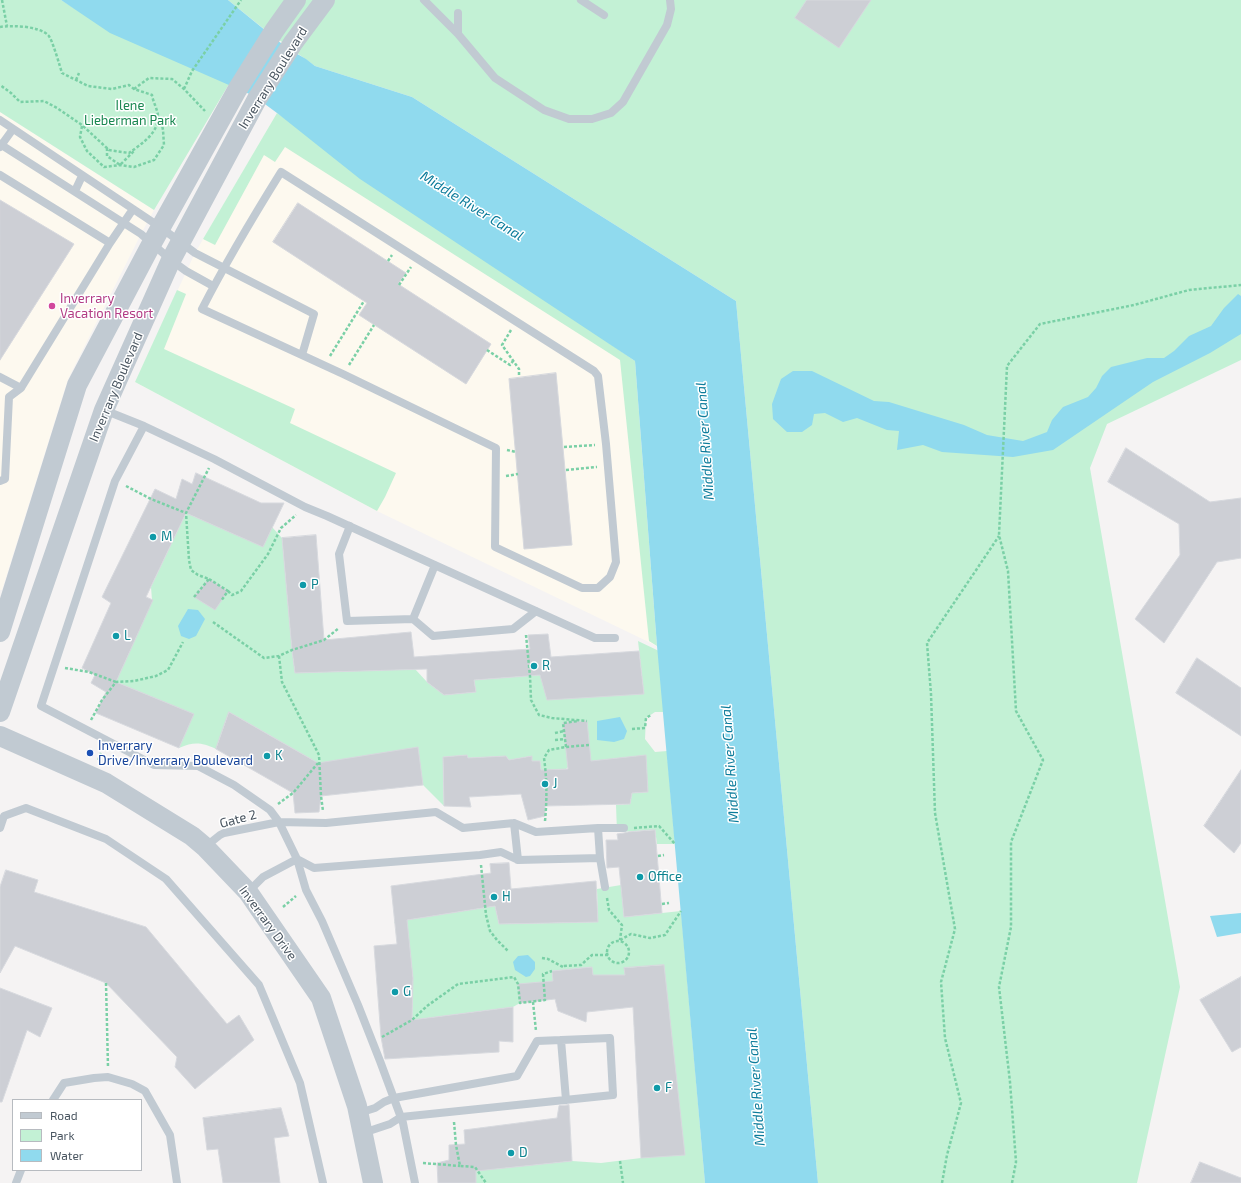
<!DOCTYPE html>
<html>
<head>
<meta charset="utf-8">
<style>
	body { margin:0 }
	#map { position:relative; width:1241px; height:1183px; overflow:hidden; background:#f5f3f3; font-family:"Exo 2",sans-serif }
	canvas { display:block }
	.legend { position:absolute; left:12px; top:1099px; width:130px; height:72px; box-sizing:border-box; background:#fff; border:1px solid #b7bbc0; margin:0; padding:5px 7px; list-style:none; font-size:12px; color:#4a5661 }
	.legend li { display:flex; align-items:center; gap:8px; height:20px }
	.legend b { width:20px; border:1px solid #b7bbc0 }
</style>
</head>
<body>
<div id="map">
<canvas width="1241" height="1183"></canvas>
<ul class="legend">
<li><b style="height:5px;background:#c1cad2"></b>Road</li>
<li><b style="height:11px;background:#c3f1d5"></b>Park</li>
<li><b style="height:11px;background:#90daee"></b>Water</li>
</ul>
</div>
<script>
const ctx = document.querySelector('canvas').getContext('2d');
ctx.lineJoin = 'round';
function fill(path, color) {
  ctx.fillStyle = color;
  ctx.fill(path, 'evenodd');
}
function trace(path, color, width, dash) {
  ctx.strokeStyle = color;
  ctx.lineWidth = width;
  ctx.lineCap = dash ? 'butt' : 'round';
  ctx.setLineDash(dash || []);
  ctx.stroke(path);
}
function drawText(font, color, halo, rows, align = 'center') {
  ctx.font = font + ' "Exo 2",sans-serif';
  ctx.lineWidth = 3;
  ctx.setLineDash([]);
  ctx.textBaseline = 'middle';
  ctx.strokeStyle = halo;
  ctx.fillStyle = color;
  for (const [text, x, y, turn = 0] of rows) {
    ctx.save();
    ctx.translate(x, y);
    ctx.rotate((+turn || 0) * Math.PI / 180);
    ctx.textAlign = isNaN(turn) ? turn : align;
    if (halo) ctx.strokeText(text, 0, 0);
    ctx.fillText(text, 0, 0);
    ctx.restore();
  }
}
fill(new Path2D(`
	M0,112L154,210L141,234L68,379L2,590H0Z
	M277,113L360,179L635,361L657,646L377,511L135,382L195,253Z`), '#fdf9ef');
fill(new Path2D(`
	M0,0H61L82,13L232,79L154,210L0,112Z
	M228,0H1241V360L1107,424L1090,468L1180,987L1137,1183H818L736,301L412,97L315,66L264,29Z
	M277,113L635,361L657,646L649,641L620,360L285,147L275,162L264,155L215,245L203,239Z
	M177,290L186,294L164,349L295,409L290,423L396,473L385,497L377,511L135,382Z
	M186,513L263,546L272,527L282,538L292,650L295,673L415,669L427,682L444,695L476,692L474,680L540,675L644,694L638,641L659,651L664,712H655L646,718L645,739L655,752L667,751L675,844H657L655,830L617,832L616,805L630,804L632,793L648,792L645,756L572,763L566,769H553L552,776L542,777L540,761H532L531,756L509,760L506,756L468,758L467,755L443,757V777L444,806L423,785L318,763L229,712L216,749C200,742 194,742 179,748L193,714L116,682L152,600L151,587Z
	M621,885L624,917L681,911L705,1183H476L475,1167L492,1169L572,1161L601,1163L641,1158L664,965L625,968V976L606,978L605,975H593L592,967L552,971L555,999L520,1003L513,1007L412,1020L413,978L409,943L394,922L495,906L499,924L598,922L597,889Z`), '#c3f1d5');
fill(new Path2D(`
	M61,0H228L287,48L306,59L315,66L412,97L736,301L818,1183H705L657,646L635,361L360,179L277,113L254,96L110,33Z
	M1238,294L1241,296V334L1210,353L1153,382L1053,450L1013,457L942,452L923,445L897,450L899,431L887,430L857,418L843,422L825,413L814,414L812,425L802,432H787L773,419L772,404L781,379L793,371H812L874,401L889,402L964,425L987,435L1023,441L1047,432L1052,420L1063,407L1088,397L1096,388L1102,376L1111,367L1147,358H1164L1174,351L1189,336L1211,326L1224,308Z
	M188,609L198,610L205,619L196,636L189,639L181,636L178,626Z
	M620,717L627,731L624,739L614,742L597,740V721Z
	M1241,913V933L1217,937L1210,916Z
	M528,955L535,962V969L530,976L526,977L515,970L513,962L518,956Z`), '#90daee');
const building = new Path2D(`
	M807,0H871L839,48L795,18Z
	M0,200L74,244L0,360Z
	M298,203L406,273L398,284L491,344L466,384L359,315L367,303L273,242Z
	M556,373L572,545L524,549L509,379Z
	M1126,448L1210,502L1241,498V558L1217,562L1164,643L1135,619L1180,555L1179,524L1108,482Z
	M196,473L261,503H284L263,547L186,513L146,597L153,600L116,682L194,714L179,748L96,713L106,692L91,683L95,675L82,668L111,603L102,597L155,489L176,499L182,479L192,484Z
	M316,535L324,640L411,632L414,657L530,649L528,635L548,634L551,657L639,651L644,694L547,700L540,675L474,680L476,692L444,695L427,682V669L295,673L292,650L282,538Z
	M209,579L228,591L215,610L194,597Z
	M1197,658L1241,688V736L1176,693Z
	M229,712L318,763L418,747L423,785L321,796L319,812L295,813L293,793L216,749Z
	M587,721L591,761L646,755L648,792L632,793L630,804L545,806V816L528,820L521,794L469,797L471,807L444,806L443,757L467,755L468,758L506,756L509,760L532,756V761H540L541,770L568,769L563,723Z
	M1241,770V843L1234,853L1204,826Z
	M655,830L662,913L624,917L619,867L607,868L606,840H618L617,834L624,833L628,832Z
	M509,863L511,889L596,881L598,922L499,924L495,906L407,920L413,978L412,1020L513,1007V1042L499,1041V1052L385,1059L381,1037L374,946L397,944L391,886L491,873L490,864Z
	M6,870L38,880L34,892L146,927L227,1024L239,1015L254,1040L195,1089L175,1067L177,1057L106,983L15,946L0,973V887Z
	M664,965L685,1155L641,1158L633,1007L587,1012L586,1022L558,1011L555,999L520,1003L518,984L553,981L552,971L592,967L593,975H625L624,968Z
	M1241,977V1047L1232,1052L1200,1000Z
	M0,988L52,1008L40,1037L27,1030L2,1102H0Z
	M569,1105L572,1161L476,1171V1183H438L437,1163L449,1160V1145L465,1144L464,1130L557,1118L559,1106Z
	M281,1108L289,1136L274,1138L280,1183H223L218,1149L207,1150L203,1118Z
	M1200,1162L1241,1178V1183H1191Z`);
fill(building, '#cdcfd5');
trace(building, '#d7d9de', 1);
trace(new Path2D(`
	M2,0L7,26
	M0,27C12,25 39,26 48,35C52,38 60,67 62,73L88,86L112,89L129,85L134,89L152,95C153,102 158,110 158,117C158,134 141,144 129,153L109,150L82,125L57,108L44,101L20,102L11,93L0,85
	M76,80L79,73
	M134,89L149,78L172,79L184,89L205,111
	M184,89L192,71L241,0
	M82,126L80,137L87,151L104,167L120,165L134,167L154,160L164,145L163,130L161,119L158,117
	M107,148V156L120,165L135,150
	M388,261L392,255
	M399,285L411,267
	M511,330L502,345L519,369V377
	M487,350L510,365L513,361
	M330,356L364,301
	M349,365L374,325
	M564,447L595,445
	M507,450L516,452
	M566,470L597,467
	M506,476L518,474
	M126,486L151,499L186,513
	M209,579L228,591L221,601
	M228,591L232,595L241,591L268,554L281,528L296,515
	M194,597L209,579L198,575L191,570L189,560L186,513L209,468
	M213,622L264,658L279,656L292,650L324,640L339,628
	M526,635L530,676L531,700L539,715L552,718L587,721
	M279,656L282,682L319,755L321,796L323,811
	M65,668L89,672L116,682
	M91,720L102,700L116,682L134,681L156,676L168,670L183,642
	M632,729L645,728L646,718L651,715
	M555,733L564,731
	M555,740L565,739
	M566,747L563,723L578,721
	M98,760L101,753
	M278,804L293,793L318,763
	M545,821C547,800 547,779 544,758L549,750L566,747L589,745
	M634,828L659,826L675,844
	M658,856L664,855
	M481,865L486,915L490,931L497,940L508,951
	M607,898L609,910L622,925L620,940
	M662,904L669,903
	M283,907L296,896
	M620,940L631,934L650,938L665,935L681,911
	M607 952a11 11 0 1 1 22 0a11 11 0 1 1-22 0Z
	M542,958L548,959L563,967V966L581,965L592,955H608
	M106,983L108,1067
	M533,1002L536,1031
	M382,1037L412,1020L427,1006L458,984L514,977L518,984L520,1003L545,1000L543,974L552,971
	M454,1122L456,1145L460,1166L475,1167L486,1183
	M620,1161L623,1183
	M423,1163L460,1166
	M942,1183L947,1155L961,1103L945,1038L941,982L955,929L935,813L931,694L927,643L999,536
	M1012,1183L1016,1162L1010,1082L999,987L1011,927V842L1043,760L1016,711L1008,571L999,535L1007,366L1040,324L1134,305L1189,290L1241,285`), '#7ad0a6', 2.5, [3, 2]);
trace(new Path2D(`
	M424,0L458,34
	M581,0L604,15
	M458,13V34L495,78L544,110L569,119H592L611,113L623,102L667,25L671,9L670,0
	M0,120L160,227L195,253L314,314L302,355
	M0,144L141,234L171,260L186,271L213,286
	M0,147L13,129
	M281,172L594,371L598,376L606,444L616,562L610,577L598,588H582L495,547L496,448L343,374L202,309C226,262 253,217 281,172Z
	M0,175L110,243L21,388L0,377
	M75,191L82,176
	M110,243L133,209
	M104,410L144,426
	M0,481L5,479L9,397L21,388
	M350,526L339,554L347,621L413,619L435,565
	M413,619L433,636L513,629L536,611
	M514,823L518,860
	M0,828L4,816L26,808L106,839L166,879L259,985L300,1083L323,1183
	M598,828H624
	M205,847L220,835L224,833L279,822L326,823L436,812L463,828L514,823L536,832L598,828L600,858L518,860L501,852L480,855L314,868L297,859L263,877L248,892
	M600,858L605,887
	M561,1040L566,1100
	M53,1100L64,1083L94,1078L108,1077L132,1084L145,1091L170,1135L177,1183
	M359,1113L375,1108L384,1102L394,1098L517,1076L537,1041L610,1038L613,1095L401,1117L390,1124L363,1133
	M16,1183L21,1170
	M415,1183L403,1123L380,1061L358,1005L322,921L306,890L297,859L279,822L270,810L234,785L198,766L154,765L41,706L115,481L144,426L214,459L305,507L327,516L595,638H615`), '#c1cad2', 8);
trace(new Path2D(`
	M0,632L77,385L152,243L237,90L274,31L296,0
	M0,712L104,410L171,260L257,99L293,43L325,0
	M0,736L106,783L192,836L205,847L248,892L321,998L357,1106L373,1183`), '#c1cad2', 20);
for (const [x, y, r, color] of [
	[52,306,4,"#d1479c"],
	[153,537,4,"#0f9aa8"],
	[303,585,4,"#0f9aa8"],
	[116,636,4,"#0f9aa8"],
	[534,666,4,"#0f9aa8"],
	[90,753,4,"#1a4fb4"],
	[267,756,4,"#0f9aa8"],
	[545,784,4,"#0f9aa8"],
	[640,877,4,"#0f9aa8"],
	[494,897,4,"#0f9aa8"],
	[395,992,4,"#0f9aa8"],
	[657,1088,4,"#0f9aa8"],
	[511,1153,4,"#0f9aa8"]
]) {
  const dot = new Path2D();
  dot.arc(x, y, r, 0, 2 * Math.PI);
  ctx.fillStyle = color;
  ctx.fill(dot);
  trace(dot, '#fff', 1.5);
}
drawText('13px', '#4a5661', '#fff', [
	["Inverrary Boulevard",273,78,-58],
	["Inverrary Boulevard",116,387,-67],
	["Gate 2",238,819,-15],
	["Inverrary Drive",268,923,54]
]);
drawText('13px', '#17864f', '#fff', [
	["Ilene",130,106],
	["Lieberman Park",130,121]
]);
drawText('13px', '#b23c85', '#fff', [
	["Inverrary",60,299],
	["Vacation Resort",60,314]
], 'left');
drawText('13px', '#0d838f', '#fff', [
	["M",161,537],
	["P",311,585],
	["L",124,636],
	["R",542,666],
	["K",275,756],
	["J",553,784],
	["Office",648,877],
	["H",502,897],
	["G",403,992],
	["F",665,1088],
	["D",519,1153]
], 'left');
drawText('13px', '#164399', '#fff', [
	["Inverrary",98,746],
	["Drive/Inverrary Boulevard",98,761]
], 'left');
drawText('italic 14px', '#0c7c9b', '#fff', [
	["Middle River Canal",472,206,32],
	["Middle River Canal",705,441,-94],
	["Middle River Canal",730,764,-94],
	["Middle River Canal",756,1087,-94]
]);
</script>
</body>
</html>
